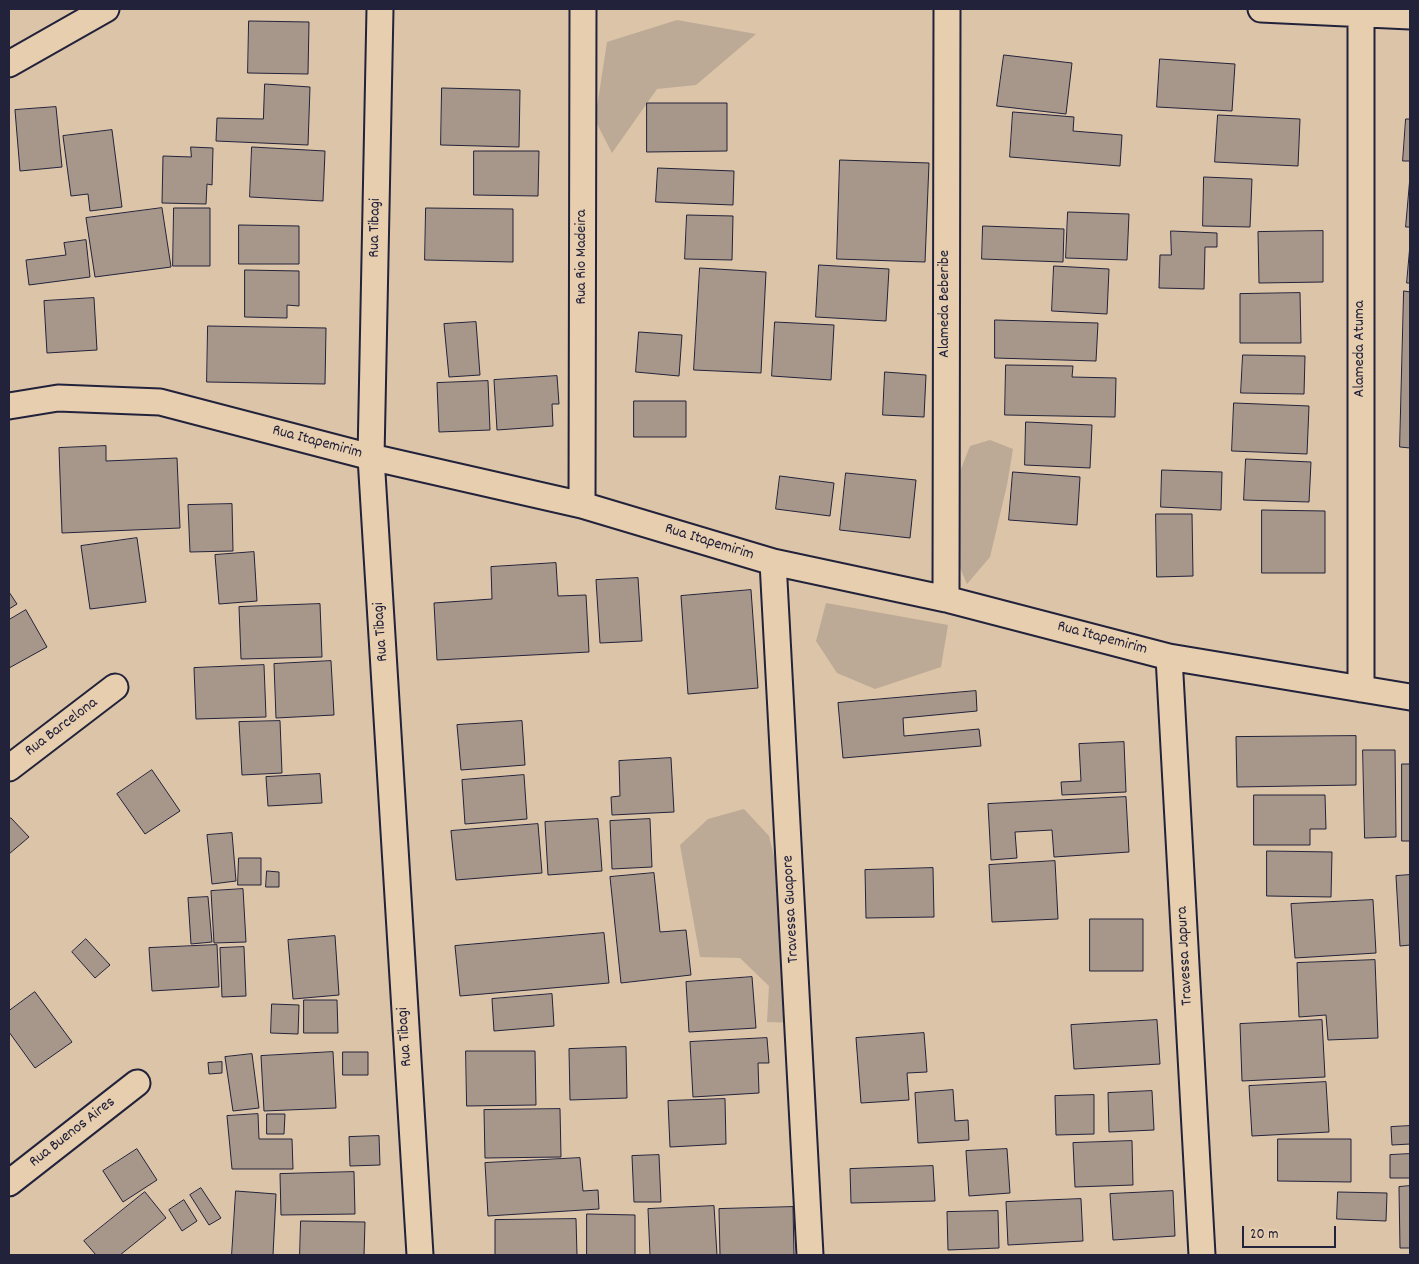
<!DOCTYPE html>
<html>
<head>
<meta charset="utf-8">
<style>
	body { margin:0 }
	#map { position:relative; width:1419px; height:1264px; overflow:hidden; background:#dbc4a8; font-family:Dekko,sans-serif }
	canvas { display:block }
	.frame { position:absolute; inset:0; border:10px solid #22223b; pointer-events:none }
	.scale { position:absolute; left:1242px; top:1226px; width:94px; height:22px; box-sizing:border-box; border:2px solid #22223b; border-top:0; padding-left:6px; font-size:15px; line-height:18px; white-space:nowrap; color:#22223b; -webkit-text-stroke:4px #e7ceaf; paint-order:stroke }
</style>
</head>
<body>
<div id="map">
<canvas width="1419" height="1264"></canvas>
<div class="frame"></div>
<div class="scale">20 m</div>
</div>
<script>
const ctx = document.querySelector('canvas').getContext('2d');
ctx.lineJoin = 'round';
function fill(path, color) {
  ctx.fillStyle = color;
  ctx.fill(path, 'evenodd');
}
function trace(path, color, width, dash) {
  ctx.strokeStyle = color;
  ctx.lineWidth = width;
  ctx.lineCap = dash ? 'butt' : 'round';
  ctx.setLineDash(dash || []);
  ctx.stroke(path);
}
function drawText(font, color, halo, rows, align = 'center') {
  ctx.font = font + ' Dekko,sans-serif';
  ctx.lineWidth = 5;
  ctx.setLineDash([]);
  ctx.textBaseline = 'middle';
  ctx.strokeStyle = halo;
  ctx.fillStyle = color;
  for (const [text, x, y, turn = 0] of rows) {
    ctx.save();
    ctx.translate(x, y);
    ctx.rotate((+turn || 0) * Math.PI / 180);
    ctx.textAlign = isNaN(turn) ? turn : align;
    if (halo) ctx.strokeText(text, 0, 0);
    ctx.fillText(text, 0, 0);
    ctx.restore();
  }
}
fill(new Path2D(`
	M677,20L756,34L696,85L657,89L612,153L595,120L607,42Z
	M990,440L1013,449L1007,485L990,557L967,584L955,556L959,474L970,446Z
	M826,603L948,625L941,667L875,689L837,673L816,641Z
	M744,809L769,836L806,986L802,1023L767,1022L769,986L740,958L700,957L680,845L708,819Z`), '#bca996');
const building = new Path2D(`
	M249,21L309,22L308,74L248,73Z
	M1004,55L1072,63L1066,114L997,106Z
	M1160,59L1235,64L1232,111L1157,107Z
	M265,84L310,87L308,145L216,141L217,118L263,119Z
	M442,88L520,90L519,147L441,145Z
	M647,103H727V151L647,152Z
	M56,107L62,167L20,171L15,110Z
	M1013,112L1074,117L1073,131L1122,135L1120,166L1010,157Z
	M1218,115L1300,119L1298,166L1215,162Z
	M1406,119H1410V161H1403Z
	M112,130L122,207L90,211L88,194L71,196L63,136Z
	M191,147L213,148L212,185L207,184L206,204L162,203L163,156L191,157Z
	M252,147L325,151L323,201L250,197Z
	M474,151H539L538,196L474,195Z
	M840,160L929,163L925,262L837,259Z
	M658,168L734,171L733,205L656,202Z
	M1204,177L1252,179L1250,227L1203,226Z
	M1410,177V227H1406Z
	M162,208L171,267L95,277L86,218Z
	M174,208H210V266H173Z
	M426,208L513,209V262L425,260Z
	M1068,212L1129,214L1127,260L1066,258Z
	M687,215L733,216L732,260L685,259Z
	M239,225L299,226V264H239Z
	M983,226L1064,229L1063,262L982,259Z
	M1171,231L1217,233V247H1205L1204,289L1159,288L1160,255H1171Z
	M1323,231V282L1259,283L1258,232Z
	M86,240L90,277L29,285L26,260L66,255L64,243Z
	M1410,245V283H1407Z
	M819,265L889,269L886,321L816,317Z
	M1054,266L1109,269L1107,314L1052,311Z
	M700,268L766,272L761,373L694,370Z
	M245,270L299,271V306L287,305V318L245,317Z
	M1404,291L1410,292V448L1400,447Z
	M1300,293L1301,343H1240V294Z
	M94,298L97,350L47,353L44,301Z
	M995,320L1098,323L1096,361L995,358Z
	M476,322L480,375L449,377L444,324Z
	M775,322L834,325L831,380L772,376Z
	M208,326L326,328L325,384L207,382Z
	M639,332L682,335L679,376L636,372Z
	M1243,355L1305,356L1304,394L1241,393Z
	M1006,365L1073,366L1072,377L1116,378L1115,417L1005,415Z
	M885,372L926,375L924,417L883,415Z
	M557,376L559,404H552L553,426L497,430L494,380Z
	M488,381L490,430L439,432L437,383Z
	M634,401H686V437H634Z
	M1234,403L1309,406L1307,454L1232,451Z
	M1026,422L1092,425L1090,468L1025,465Z
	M106,446V461L177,458L180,528L62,533L59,448Z
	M1246,459L1311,462L1309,502L1244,500Z
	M1162,470L1222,472L1221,510L1161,507Z
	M1013,472L1080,477L1077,525L1009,520Z
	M846,473L916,480L910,538L840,530Z
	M780,476L834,483L830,516L776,509Z
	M232,504L233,551L190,552L188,505Z
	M1262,510L1325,511V573H1262Z
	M1156,514H1192L1193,576L1157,577Z
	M137,538L146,602L90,609L81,546Z
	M254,552L257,601L219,604L215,555Z
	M556,563L558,596L586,595L589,652L437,660L434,603L492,599L491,567Z
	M638,578L642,641L600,643L596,580Z
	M751,590L758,688L688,694L681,596Z
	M9,592L17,604L9,609Z
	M320,604L322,657L241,659L239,607Z
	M26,610L47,647L9,668V620Z
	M331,661L334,715L276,718L274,664Z
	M264,665L266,717L196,719L194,668Z
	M976,691L977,711L903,718L904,736L979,729L981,746L843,758L838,703Z
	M280,721L282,773L242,775L239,722Z
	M522,721L525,765L461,770L457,725Z
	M1356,736V785L1237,787L1236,737Z
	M1124,742L1126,792L1062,795L1061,782L1081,781L1079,744Z
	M1363,750H1395L1396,837L1365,838Z
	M671,758L674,812L612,815L611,797L620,796L619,761Z
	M1402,764H1410V841H1402Z
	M152,770L180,811L145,834L117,794Z
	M320,774L322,803L268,806L266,777Z
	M524,775L527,819L465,824L462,780Z
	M1254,795H1325L1326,829H1310V845H1254Z
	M1126,797L1129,852L1054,857L1052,830L1015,832L1017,858L991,860L988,804Z
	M11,818L29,837L9,854V820Z
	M598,819L602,871L548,875L545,822Z
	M650,819L652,867L612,869L610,821Z
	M538,824L542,873L456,880L451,831Z
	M232,833L236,881L212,884L207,835Z
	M1267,851L1332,852L1331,897L1267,896Z
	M239,858H261V885H238Z
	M1055,861L1058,919L992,922L989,865Z
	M933,868L934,917L866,918L865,870Z
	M267,871L279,872V887H266Z
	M654,873L660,932L686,930L691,975L621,983L610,877Z
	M1410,875V945L1400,946L1396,876Z
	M243,889L246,942L214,943L211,891Z
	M208,897L212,942L191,944L188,898Z
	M1373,900L1376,953L1295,958L1291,904Z
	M1090,919H1143V971H1090Z
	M604,933L609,983L460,996L455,946Z
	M335,936L339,995L293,999L288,940Z
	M86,939L110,965L95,978L72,952Z
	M217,945L219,987L152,991L149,948Z
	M244,947L246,996L222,997L220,948Z
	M1375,960L1378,1038L1328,1040L1326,1015L1299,1017L1297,963Z
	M752,977L756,1028L689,1032L686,982Z
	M35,992L72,1042L35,1068L9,1032V1011Z
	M552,994L554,1026L494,1031L492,999Z
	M304,1000H337L338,1033H304Z
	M272,1004L299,1005L298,1034L271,1033Z
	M1157,1020L1160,1064L1074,1069L1071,1025Z
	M1322,1020L1325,1077L1242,1081L1240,1024Z
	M924,1033L927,1072L907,1073L909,1100L861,1103L856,1038Z
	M767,1038L769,1063H758L759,1093L693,1097L690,1042Z
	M626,1047L627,1098L570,1100L569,1049Z
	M466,1051H535L536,1105L467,1106Z
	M333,1052L336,1108L264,1111L261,1056Z
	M343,1052H368V1075H343Z
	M252,1054L259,1108L233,1111L225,1057Z
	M222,1062V1073L209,1074L208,1063Z
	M1326,1082L1329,1132L1252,1136L1249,1086Z
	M953,1090L955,1121L968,1120L969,1140L918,1143L915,1093Z
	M1152,1091L1154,1130L1109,1132L1108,1093Z
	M1094,1095V1134L1056,1135L1055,1096Z
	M725,1099L726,1144L670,1147L668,1101Z
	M560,1109L561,1157L485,1158L484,1110Z
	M258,1114L259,1139H292L293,1169H232L227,1116Z
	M267,1114H285L284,1134H267Z
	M1410,1126V1144L1392,1145L1391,1127Z
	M379,1136L380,1165L350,1166L349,1137Z
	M1278,1139H1351V1182L1278,1181Z
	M1132,1141L1133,1185L1075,1187L1073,1143Z
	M137,1149L157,1180L123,1202L103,1171Z
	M1007,1149L1010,1193L969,1196L966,1151Z
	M1410,1154V1178H1390V1155Z
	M659,1155L661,1202H634L632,1156Z
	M580,1158L583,1191L598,1190L599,1209L488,1216L485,1163Z
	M933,1166L935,1201L851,1203L850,1169Z
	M354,1172L355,1214L281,1215L280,1174Z
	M1410,1186V1248H1400L1399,1187Z
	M201,1188L221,1218L209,1225L190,1195Z
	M236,1191L276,1194L273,1255H232Z
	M1173,1191L1175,1236L1113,1240L1110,1194Z
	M145,1192L166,1218L120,1255H96L84,1241Z
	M1338,1192L1387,1193L1386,1221L1337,1219Z
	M1081,1199L1083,1241L1008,1245L1006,1202Z
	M184,1200L197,1221L182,1231L169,1210Z
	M714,1206L717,1255H650L648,1209Z
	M793,1207L794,1255H720L719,1209Z
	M998,1211L999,1248L948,1250L947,1212Z
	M587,1214L635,1215V1255H587Z
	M576,1219L577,1255H495V1220Z
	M301,1221L365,1222L364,1255H300Z`);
fill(building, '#a7978a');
trace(building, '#22223b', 1);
const street = new Path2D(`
	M380,9L371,457L420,1255
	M1261,9L1410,16
	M1361,9V689
	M9,64L106,9
	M9,406L58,398L160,402L371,457L582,505L773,562L946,599L1169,657L1410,697
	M582,505L583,9
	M773,562L810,1255
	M946,599L947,9
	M1169,657L1202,1255
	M9,768L115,687
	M9,1183L137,1083`);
trace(street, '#22223b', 29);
trace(street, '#e7ceaf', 25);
drawText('16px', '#22223b', '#e7ceaf', [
	["Rua Tibagi",376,228,-89],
	["Rua Rio Madeira",583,257,-90],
	["Alameda Beberibe",946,304,-90],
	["Alameda Atuma",1361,349,-90],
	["Rua Itapemirim",317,443,15],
	["Rua Itapemirim",709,543,17],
	["Rua Tibagi",382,632,-94],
	["Rua Itapemirim",1102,639,15],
	["Rua Barcelona",62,728,-37],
	["Travessa Guapore",792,909,-93],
	["Travessa Japura",1186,956,-93],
	["Rua Tibagi",406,1037,-94],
	["Rua Buenos Aires",73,1133,-38]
]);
</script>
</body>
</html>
